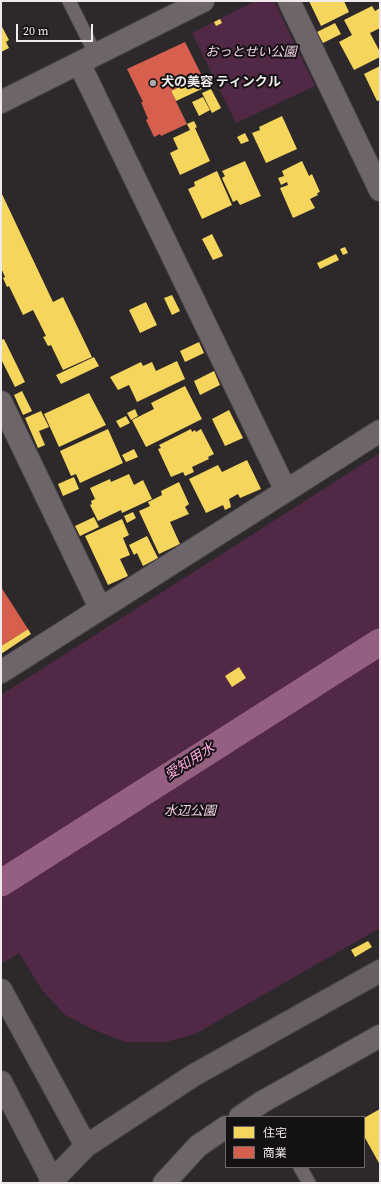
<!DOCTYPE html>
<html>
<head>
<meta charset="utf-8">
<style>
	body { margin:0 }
	#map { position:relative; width:381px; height:1184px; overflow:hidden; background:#2d292b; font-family:"Source Serif 4","Noto Sans JP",serif }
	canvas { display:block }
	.frame { position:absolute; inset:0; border:2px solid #efebed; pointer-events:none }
	.legend { position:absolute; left:225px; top:1116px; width:140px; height:52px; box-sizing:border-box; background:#141113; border:1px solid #6c686a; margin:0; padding:5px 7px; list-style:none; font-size:12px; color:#efebed }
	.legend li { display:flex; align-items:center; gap:8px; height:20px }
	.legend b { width:20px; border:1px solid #6c686a }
	.scale { position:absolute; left:16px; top:24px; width:77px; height:18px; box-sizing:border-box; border:2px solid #efebed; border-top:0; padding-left:5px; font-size:12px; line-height:14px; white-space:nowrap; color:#efebed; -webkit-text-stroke:3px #141113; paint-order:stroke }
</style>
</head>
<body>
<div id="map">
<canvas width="381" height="1184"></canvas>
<div class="frame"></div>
<ul class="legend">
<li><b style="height:11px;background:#f6d55c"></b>住宅</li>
<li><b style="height:11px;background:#d6604d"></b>商業</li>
</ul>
<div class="scale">20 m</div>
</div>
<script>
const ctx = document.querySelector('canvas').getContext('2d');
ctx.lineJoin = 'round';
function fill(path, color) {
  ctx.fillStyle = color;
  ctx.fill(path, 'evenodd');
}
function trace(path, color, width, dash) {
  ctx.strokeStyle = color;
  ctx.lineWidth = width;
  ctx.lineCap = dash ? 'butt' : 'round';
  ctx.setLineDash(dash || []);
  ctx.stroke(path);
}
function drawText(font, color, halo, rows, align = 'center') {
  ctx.font = font + ' "Source Serif 4","Noto Sans JP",serif';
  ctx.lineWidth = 4;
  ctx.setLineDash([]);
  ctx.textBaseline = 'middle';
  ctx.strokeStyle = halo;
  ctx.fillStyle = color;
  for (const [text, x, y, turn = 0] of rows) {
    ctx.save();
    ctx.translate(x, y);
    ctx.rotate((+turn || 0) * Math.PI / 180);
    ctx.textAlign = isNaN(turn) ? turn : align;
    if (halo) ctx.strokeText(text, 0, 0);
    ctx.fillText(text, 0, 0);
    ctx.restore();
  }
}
fill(new Path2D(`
	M255,1H274L315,86L236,123L192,33Z
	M380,453V928L195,1034L166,1042H125L92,1029L65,1015L42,990L19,953L1,964V695Z`), '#512845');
fill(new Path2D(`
	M309,1H344L349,12L321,26Z
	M372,6L375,11L380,8V28L370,33L380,52V57L354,70L339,42L352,35L344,20Z
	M220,19L222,23L216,26L214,22Z
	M335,23L341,34L323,43L317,32Z
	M1,25L9,40L6,42L9,48L1,52Z
	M380,66V100L377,101L364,74Z
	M201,76L206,87L176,101L171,91Z
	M211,89L221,108L212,113L202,93Z
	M203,97L210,110L199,116L192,102Z
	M282,116L297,149L266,163L252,133L260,130L259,127Z
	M194,121L197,127L195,128L210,161L180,175L170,153L178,149L173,138L190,130L187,124Z
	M245,133L249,141L241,144L237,137Z
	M245,161L261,196L240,205L237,200L233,202L222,178L225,176L222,171Z
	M302,161L309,176L312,174L320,192L317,193L318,195L310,199L315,208L293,218L280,188L288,185L287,182L281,185L278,178L284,176L282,171Z
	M217,171L232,205L202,219L188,189L195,186L194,182Z
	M1,192L53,302L63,297L92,357L63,370L51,345L48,346L43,337L46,336L33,310L23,315L9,286L7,287L3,278L5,277L1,268Z
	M212,234L223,256L213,260L202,239Z
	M345,247L348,253L343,255L340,249Z
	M336,254L339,260L320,269L317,263Z
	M172,295L180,311L172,315L164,298Z
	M146,302L157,325L140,333L129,310Z
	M4,339L25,382L15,387L1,359V340Z
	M199,342L204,353L185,362L180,351Z
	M94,357L99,366L61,384L56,375Z
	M177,361L185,379L137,402L129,385L118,390L110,377L141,362L143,366L152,362L156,371Z
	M214,371L220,385L200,395L194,381Z
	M185,386L202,419L146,447L132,420L154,409L151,403Z
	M22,391L32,411L23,415L14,395Z
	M89,393L106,425L59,447L44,414Z
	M135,409L138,416L131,420L127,413Z
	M229,410L243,438L225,446L212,419Z
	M41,411L49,427L39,431L45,445L38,448L25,418Z
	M126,416L130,423L120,428L116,421Z
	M108,429L123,463L80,483L76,474L71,476L60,451Z
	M191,429L192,432L195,430L196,432L201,429L214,454L208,457L209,459L192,467L194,472L185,476L183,472L171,477L158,449L161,448L159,445Z
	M134,449L138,457L126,462L122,455Z
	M247,460L261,489L240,498L238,494L229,499L231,507L225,510L223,505L206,513L189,479L218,465L222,472Z
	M129,474L134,485L143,480L152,499L122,513L121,510L98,521L90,505L92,504L91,501L95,499L90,488L110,479L111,482Z
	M74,477L79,489L63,496L58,484Z
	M179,482L189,504L185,507L189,514L170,522L180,544L159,554L139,511L150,506L148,502L162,495L161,491Z
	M133,512L136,518L127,523L124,516Z
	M94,517L99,527L80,536L75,526Z
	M122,519L129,535L123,538L130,555L120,559L128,576L108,585L85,536Z
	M147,536L158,558L143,566L137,553L134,555L129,545Z
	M28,629L31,634L1,654V646Z
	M239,667L246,678L232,687L225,676Z
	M368,941L372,947L355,957L351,950Z
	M380,1109V1165L364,1136V1118Z`), '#f6d55c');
fill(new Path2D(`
	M185,42L202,76L171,91L187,124L161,136L160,134L154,137L146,120L148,119L141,102H143L127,69Z
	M1,587L28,629L1,646Z`), '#d6604d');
trace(new Path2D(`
	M1,883L380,642`), '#955f82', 27);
const lane = new Path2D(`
	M69,1L96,55
	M300,1167L309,1183`);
const street = new Path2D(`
	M289,1L380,190
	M79,63L286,491
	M1,102L203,1
	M1,402L100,608
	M1,672L380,431
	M240,1117L262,1102L380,1036
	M164,1183L198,1146L226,1127`);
const secondary = new Path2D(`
	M1,990L86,1146
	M1,1082L52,1180
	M50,1183L86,1146L194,1075L380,971`);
trace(lane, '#474546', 15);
trace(street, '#474546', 24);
trace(secondary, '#474546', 24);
trace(lane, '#6e656b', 13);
trace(street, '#6e656b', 22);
trace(secondary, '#675f63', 22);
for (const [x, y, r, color] of [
	[153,83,4,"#aba7a9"]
]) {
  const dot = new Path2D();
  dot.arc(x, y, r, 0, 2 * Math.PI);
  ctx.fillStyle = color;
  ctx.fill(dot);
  trace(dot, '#141113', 1.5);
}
drawText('italic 13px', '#f5d1e7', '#141113', [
	["おっとせい公園",251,53],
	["水辺公園",190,812]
]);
drawText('bold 13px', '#efebed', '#141113', [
	["犬の美容 ティンクル",161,83]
], 'left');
drawText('italic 14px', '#fea9e2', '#141113', [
	["愛知用水",190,762,-33]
]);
</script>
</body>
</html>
